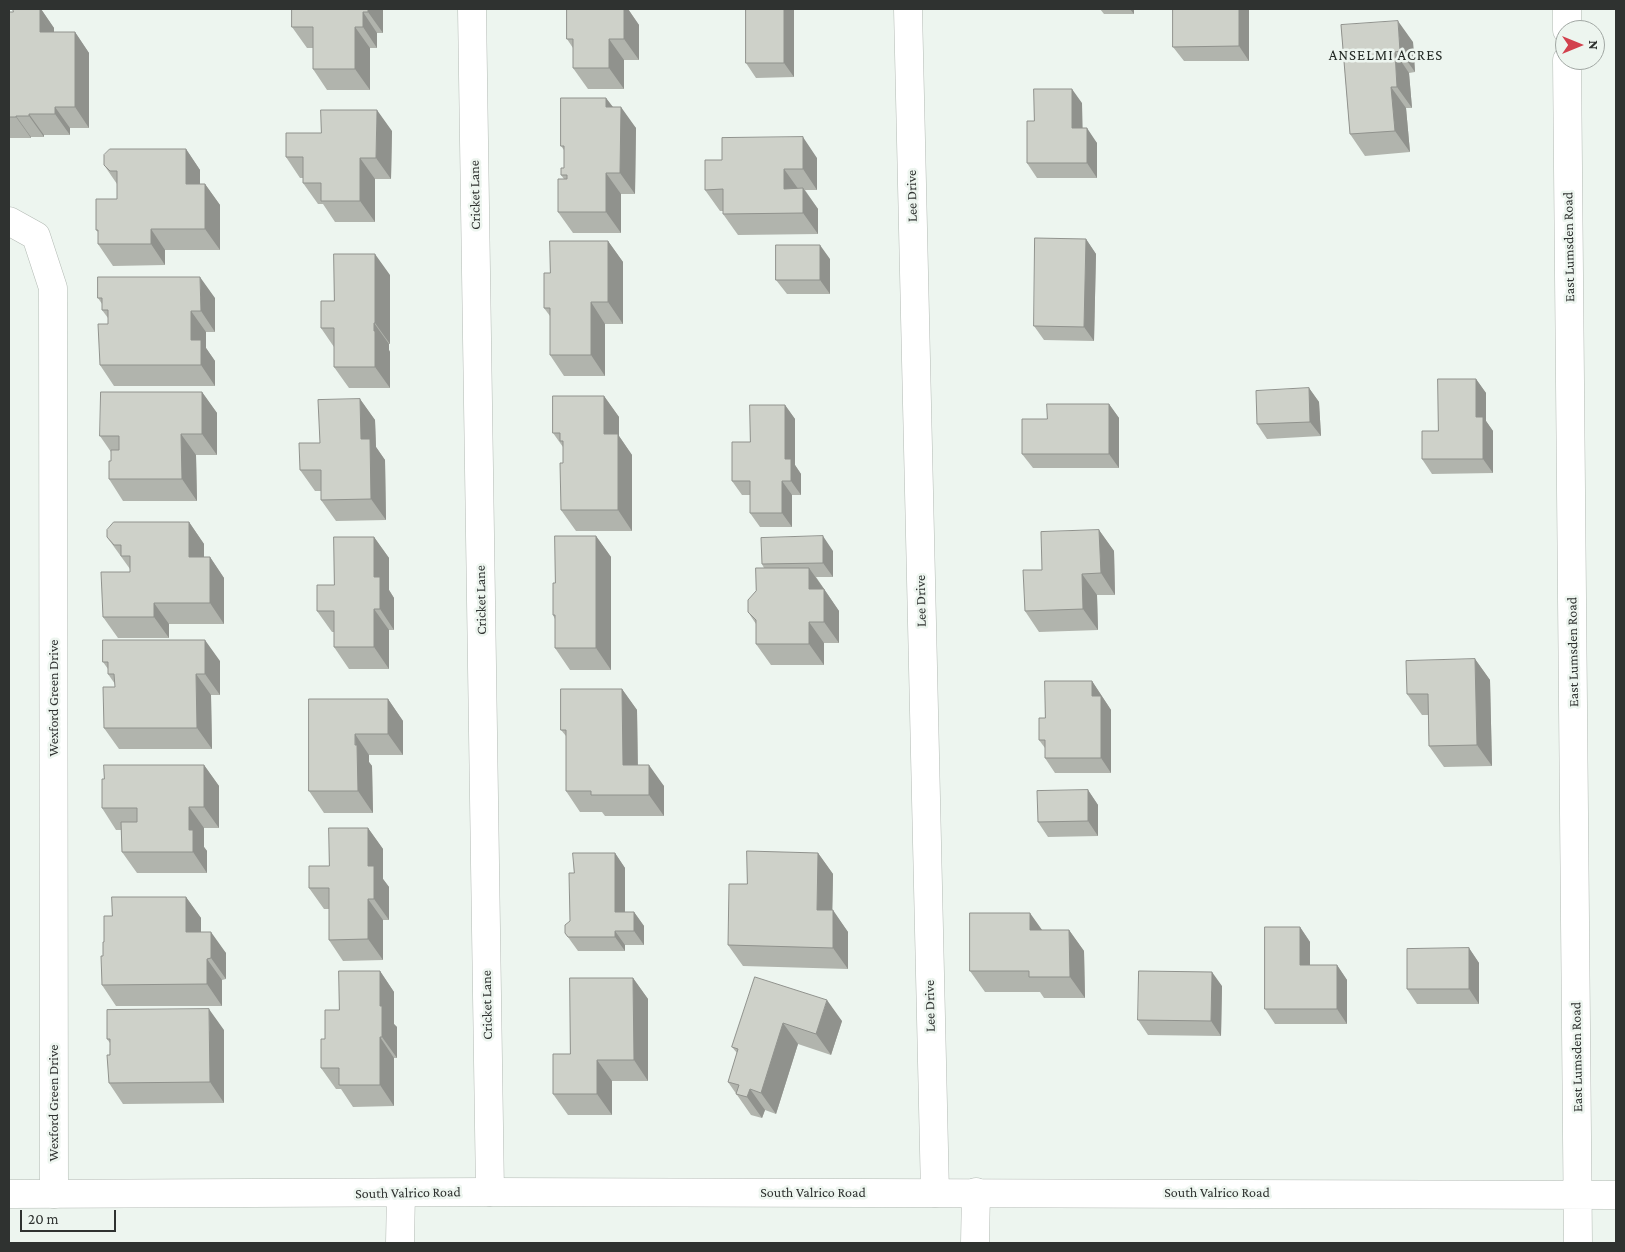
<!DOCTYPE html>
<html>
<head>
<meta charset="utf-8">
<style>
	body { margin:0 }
	#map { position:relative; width:1625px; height:1252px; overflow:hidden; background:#edf5ef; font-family:"Crimson Pro",serif }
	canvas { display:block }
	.frame { position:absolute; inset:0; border:10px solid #2f3230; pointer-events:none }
	.north { position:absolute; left:1555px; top:20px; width:50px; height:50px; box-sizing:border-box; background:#edf5ef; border:1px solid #a1a7a3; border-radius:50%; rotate:90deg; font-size:14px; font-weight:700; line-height:20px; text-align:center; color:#2f3230 }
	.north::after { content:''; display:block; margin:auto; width:18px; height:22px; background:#d2414e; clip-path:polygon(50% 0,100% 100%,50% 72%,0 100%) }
	.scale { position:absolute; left:20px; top:1210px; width:96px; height:22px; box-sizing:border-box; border:2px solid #2f3230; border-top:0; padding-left:6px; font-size:15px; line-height:18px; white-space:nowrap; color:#2f3230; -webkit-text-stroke:4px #edf5ef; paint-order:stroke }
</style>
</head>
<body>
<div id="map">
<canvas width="1625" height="1252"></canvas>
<div class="frame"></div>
<div class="north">N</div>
<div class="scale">20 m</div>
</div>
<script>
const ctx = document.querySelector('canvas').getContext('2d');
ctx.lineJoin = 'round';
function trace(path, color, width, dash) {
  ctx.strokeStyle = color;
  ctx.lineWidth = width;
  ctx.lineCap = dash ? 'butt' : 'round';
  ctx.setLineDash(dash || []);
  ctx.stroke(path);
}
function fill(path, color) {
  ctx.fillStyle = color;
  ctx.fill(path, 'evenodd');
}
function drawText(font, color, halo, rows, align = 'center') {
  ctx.font = font + ' "Crimson Pro",serif';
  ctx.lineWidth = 5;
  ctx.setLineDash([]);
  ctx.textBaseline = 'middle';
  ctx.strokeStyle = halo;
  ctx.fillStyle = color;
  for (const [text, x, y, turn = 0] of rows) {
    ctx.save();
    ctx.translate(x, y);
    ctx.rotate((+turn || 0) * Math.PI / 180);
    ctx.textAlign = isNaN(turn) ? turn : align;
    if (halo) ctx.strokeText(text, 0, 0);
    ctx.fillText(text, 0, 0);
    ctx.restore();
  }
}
const minor = new Path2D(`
	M472,9L490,1192
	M908,9L935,1193
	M9,221L36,236L53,288L54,1194
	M400,1243L401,1193
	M975,1243L976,1192`);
const tertiary = new Path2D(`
	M1567,9V30
	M1567,60L1578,1243
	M9,1194L490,1192L1616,1195`);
trace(minor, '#b3bab4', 29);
trace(tertiary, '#b3bab4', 29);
trace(minor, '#fff', 28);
trace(tertiary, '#fff', 28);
fill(new Path2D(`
	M13,9H41L54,28V32H75L89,53V128H70V135H44V137H31V138H9V12H13Z
	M292,9H383V33H377V48H370V90H327L313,69V48H307L292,27Z
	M567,9H628L639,25V60H624V89H588L573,68V48L567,39Z
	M794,9V77L756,78L746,63Z
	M1100,9H1134V14H1104Z
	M1173,9H1249V61H1184L1173,47Z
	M1341,25L1413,42L1415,72L1409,73L1412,108H1406L1410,152L1365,156L1350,134Z
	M606,98L613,107L636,128L635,194H621V233H573L558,212L564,179L561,175L564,168V150L561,146Z
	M1082,103V128L1097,143V178H1037L1027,163L1034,121Z
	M392,131L391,179H375V222H335L323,204H318L303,183V178H300L286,157L321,133Z
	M186,149L200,170V184H205L220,205V250H165V265L113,266L98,244V232L96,230L117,199V184L104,165Z
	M817,158V190H805L818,209V234L738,235L723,214V211H720L705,190Z
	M1086,239L1096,254L1094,341L1044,340L1034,326Z
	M608,241L623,262V324H605V376H564L550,355V316L544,308L550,273Z
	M830,259V294H787L776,280Z
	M390,275V344H389V350L390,352V388H349L334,367V347L321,328L334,301Z
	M98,298H215V332H206V348L215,361V386H114L100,365L108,324V318L102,310V304Z
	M1476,379L1486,393V421L1493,431V473L1432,474L1422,459L1438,431Z
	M1309,388L1319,402L1321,436L1267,439L1257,424Z
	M202,392L217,413V455H196L197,501H123L109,479L111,461V452L100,436Z
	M604,396L619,417V436L632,455V531H576L561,510L563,463V447L553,433Z
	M360,399L375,420L376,447L385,460L386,520L336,521L321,500V491H315L300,470L320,443Z
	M1109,404L1119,418V468H1033L1022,454L1047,419Z
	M785,405L795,419V465L801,474V495H792V527H760L750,513V495H742L732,481L750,442Z
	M189,522L204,544V557H210L224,578V624H169V638H118L103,617L130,572V569L107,537Z
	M1099,530L1114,551L1115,595H1097L1098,630L1039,632L1025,611L1042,570Z
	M596,536L611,557V670H570L555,648V619L553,615L555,583Z
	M374,537L389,558V590L394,598V630H389V669H349L334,647V632H332L317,611L334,585Z
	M833,551V577H816L839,611V643H824V665H771L756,644V624L748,612L756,591L764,568L762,564Z
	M1475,659L1490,680L1492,766L1444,767L1429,746L1428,715H1422L1407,694Z
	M220,661V695H211L212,749H119L104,728L115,687V684L108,674V669L103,662Z
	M1092,681L1111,710V773H1055L1045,758V748L1039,740L1045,718Z
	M622,689L637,710L638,765L664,786V816H605L602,812H580L566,791V736L561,730Z
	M309,699H388L403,721V755H369V762L372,766L373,813H324L309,791Z
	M204,765L219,786V828H204V847L207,851V873H137L122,852L121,830H116L102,808Z
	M1088,790L1098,805V836L1048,837L1038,822Z
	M368,828L383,849V879L389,887V920H383V960L343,961L329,940V909H324L309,888L329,866Z
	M615,853L625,868V912H634L644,926V945H625V951H578L565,933L570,921L574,873Z
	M818,853L833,874L832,910L848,932V969L743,966L728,945L747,884Z
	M186,897L201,918V932L226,953V979L222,980V1006H116L102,985L103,956L104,942L112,916Z
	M1300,927L1310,942V965H1337L1347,980V1024H1275L1265,1009Z
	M1042,930H1069L1084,951L1085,998H1044L1040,992H985L970,971Z
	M1469,948L1479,963V1004H1417L1407,989Z
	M380,971L394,992V1024L397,1027V1058H394V1106L353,1107L341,1089H336L321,1068L325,1039L339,1010Z
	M755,977L842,1021L831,1055L798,1044L776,1114L765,1110L762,1118L751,1115L728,1082L737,1053L732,1047Z
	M633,978L648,999V1081H612V1115H568L553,1094L570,1054Z
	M1222,986L1221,1036L1148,1035L1138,1020Z
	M224,1030V1103L123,1104L109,1083L110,1043L107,1039Z`), '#b1b4ad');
fill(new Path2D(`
	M40,9H41L54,28V53L40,32Z
	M368,9H383V33L368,12Z
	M624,9H628L639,25V60L624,39Z
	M784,9H794V77L784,63Z
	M1130,9H1134V14Z
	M1239,9H1249V61L1239,46Z
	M363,12L377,33V48L363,27Z
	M1398,21L1413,42L1415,72L1400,51Z
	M355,27L370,48V90L355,69Z
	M75,32L89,53V128L75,107Z
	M609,39L624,60V89L609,68Z
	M1395,52L1409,73L1412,108L1397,87Z
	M1391,87L1406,108L1410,152L1395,131Z
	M1072,89L1082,103L1083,143L1072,128Z
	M606,98L621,118V107L636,128L635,194L620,173L606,107Z
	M55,107L70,128V135L55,114Z
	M377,110L392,131L391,179L376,158Z
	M29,114L44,135V137L29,116Z
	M16,116L31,137V138L16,117Z
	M1087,128L1097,143V178L1087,163Z
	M803,137L817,158V190L803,169Z
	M186,149L200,170V205L186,184Z
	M360,158L375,179V222L360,201Z
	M784,169L799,190L784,189Z
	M606,173L621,194V233L606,212Z
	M205,184L220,205V250L205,229Z
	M803,188L818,209V234L803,213Z
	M151,229L165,250V265L151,244Z
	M1086,239L1096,254L1094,341L1084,327Z
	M608,241L623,262V324L608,302Z
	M820,245L830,259V294L820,280Z
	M375,254L390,275V344L375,323Z
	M200,277L215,298V332L201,311Z
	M591,302L605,324V376L591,355Z
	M191,311L206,332V348L215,361V386L201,365L191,340Z
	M374,323L389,344V350L390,352V388L375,367Z
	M1476,379L1486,393V421L1493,431V473L1483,459L1476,417Z
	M1309,388L1319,402L1321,436L1310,422Z
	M202,392L217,413V455L202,434Z
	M604,396L619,417V436L632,455V531L618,510L604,434Z
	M360,399L375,420L376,447L385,460L386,520L371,499L361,439Z
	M1109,404L1119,418V468L1109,454Z
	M785,405L795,419V465L801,474V495L791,481L785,459Z
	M181,434L196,455L197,501L182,479Z
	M782,481L792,495V527L782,513Z
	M189,522L204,544V578L189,557Z
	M1099,530L1114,551L1115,595L1101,573Z
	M596,536L611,557V670L596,648Z
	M823,536L833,551V577L823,563Z
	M374,537L389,558V590L394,598V630L380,609L374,577Z
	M210,557L224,578V624L210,603Z
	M809,568L824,589V611L809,589Z
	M1082,574L1097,595L1098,630L1083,609Z
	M824,589L839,611V643L824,622Z
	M154,603L169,624V638L154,617Z
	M374,609L389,630V669L374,647Z
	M809,622L824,643V665L809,644Z
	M205,640L220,661V695L205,674Z
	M1475,659L1490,680L1492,766L1477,745Z
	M196,674L211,695L212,749L197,728Z
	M1092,681L1111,710V773L1101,758L1092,696Z
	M622,689L637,710L638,786L623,765Z
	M388,699L403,721V755L388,734Z
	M355,734L369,755V762L372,766L373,813L358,791Z
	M204,765L219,786V828L204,807Z
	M649,765L664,786V816L649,795Z
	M1088,790L1098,805V836L1088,821Z
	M189,807L204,828V847L207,851V873L193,852L189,830Z
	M368,828L383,849V879L389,887V920L374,899L368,866Z
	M615,853L625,868V926L615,912Z
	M818,853L833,874L832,931L817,910Z
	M186,897L201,918V953L186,932Z
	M368,899L383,920V960L368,939Z
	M833,910L848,932V969L833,948Z
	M634,912L644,926V945L634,931Z
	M1030,913L1045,934L1030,930Z
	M1300,927L1310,942V980L1300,965Z
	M1069,930L1084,951L1085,998L1070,977Z
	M615,931L625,945V951L615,937Z
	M211,932L226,953V979L211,958Z
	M1469,948L1479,963V1004L1469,989Z
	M207,959L222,980V1006L207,984Z
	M1337,965L1347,980V1024L1337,1009Z
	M380,971L394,992V1024L397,1027V1058L382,1037L380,1006Z
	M1212,972L1222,986L1221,1036L1211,1021Z
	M633,978L648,999V1081L634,1060Z
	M827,1000L842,1021L831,1055L816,1034Z
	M209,1009L224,1030V1103L210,1082Z
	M783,1023L798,1044L776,1114L761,1093Z
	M380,1037L394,1058V1106L380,1085Z
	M597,1060L612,1081V1115L597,1094Z
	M750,1089L765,1110L762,1118L747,1097Z`), '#90928d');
const building = new Path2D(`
	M13,9H40V32H75V107H55V114H29V116H16V117H9V12H13Z
	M292,9H368V12H363V27H355V69H313V27H292Z
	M567,9H624V39H609V68H573V39H567Z
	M746,9H784V63H746Z
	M1173,9H1239V46L1173,47Z
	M1398,21L1400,51L1395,52L1397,87H1391L1395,131L1350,134L1341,25Z
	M1034,89H1072V128H1087V163H1027V121H1034Z
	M561,98H606V107H621L620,173H606V212H558V179H567V175H561V168H564V146H561Z
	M321,110H377L376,158H360V201H321V183H303V157H286V133H321Z
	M803,137V169H784V189L803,188V213L723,214V189L705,190V160H722V138Z
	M110,149H186V184H205V229H151V244H98V230H96V199H117V171H110L104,165V155Z
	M1035,238L1086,239L1084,327L1034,326Z
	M550,241H608V302H591V355H550V308H544V273H550Z
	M776,245H820V280H776Z
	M334,254H375V323H374V331H375V367H334V328H321V301H334Z
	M98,277H200L201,311H191V340H201V365H100L98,324H108V310H102V298H98Z
	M1438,379H1476V417H1483V459H1422V431H1438Z
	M1309,388L1310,422L1257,424L1256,391Z
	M101,392H202V434H181L182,479H109V461H111V450H119V436H100Z
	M553,396H604V434H618V510H561L560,463H563V441H560V433H553Z
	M360,399L361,439H370L371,499L321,500V470H300L299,443H320L318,400Z
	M1047,404H1109V454H1022V419H1047Z
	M750,405H785V459H791V481H782V513H750V481H732V442H750Z
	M114,522H189V557H210V603H154V617H103L101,572H130V556H121V545H114L107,537V530Z
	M1099,530L1101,573L1082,574L1083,609L1025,611L1023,570H1042L1041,532Z
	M555,536H596V648H555V615H553V583H555Z
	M823,536V563L762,564L761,538Z
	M334,537H374V577H380V609H374V647H334V611H317V585H334Z
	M756,568H809V589H824V622H809V644H756V620L748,612V600L756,591Z
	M103,640H205V674H196L197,728H104L103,687H115L114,674H108V662H103Z
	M1475,659L1477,745L1429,746L1428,694H1407L1406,661Z
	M1045,681H1092V696H1101V758H1045V740H1039V718H1045Z
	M561,689H622L623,765H649V795H591V791H566V730H561Z
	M309,699H388V734H355V745H357L358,791H309Z
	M104,765H204V807H189V830H193V852H122L121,822H137V808H102V779H104Z
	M1088,790V821L1038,822L1037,791Z
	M329,828H368V866H374V899H368V939L329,940V888H309V866H329Z
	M747,851L818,853L817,910H833V948L728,945L729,884H747Z
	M573,853H615V912H634V931H615V937H568L565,933V925L570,921L569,873H574Z
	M112,897H186V932H211V958L207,959V984L102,985L101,956H103V942H104V916H112Z
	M970,913H1030V930H1069L1070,977H1029V971H970Z
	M1265,927H1300V965H1337V1009H1265Z
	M1469,948V989H1407V949Z
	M339,971H380V1006H382V1037H380V1085H339V1068H321V1039H325V1010H339Z
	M1139,971L1212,972L1211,1021L1138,1020Z
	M755,977L827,1000L816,1034L783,1023L761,1093L750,1089L747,1097L736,1094L739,1085L728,1082L738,1049L732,1047Z
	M570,978H633L634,1060H597V1094H553V1054H570Z
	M209,1009L210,1082L109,1083L107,1055H110V1039H107V1010Z`);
fill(building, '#ced1c9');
trace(building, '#90928d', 1);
drawText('14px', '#2f3230', '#edf5ef', [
	["Cricket Lane",475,195,-91],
	["Lee Drive",912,196,-91],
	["East Lumsden Road",1569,247,-91],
	["Cricket Lane",481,600,-91],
	["Lee Drive",921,601,-91],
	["East Lumsden Road",1573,652,-91],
	["Wexford Green Drive",54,698,-90],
	["Cricket Lane",487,1005,-91],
	["Lee Drive",930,1006,-91],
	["East Lumsden Road",1577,1057,-91],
	["Wexford Green Drive",54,1103,-90],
	["South Valrico Road",408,1193,-1],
	["South Valrico Road",813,1193],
	["South Valrico Road",1217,1193]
]);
ctx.letterSpacing = '1px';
drawText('15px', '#252b26', '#edf5ef', [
	["ANSELMI ACRES",1386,55]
]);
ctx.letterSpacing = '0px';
</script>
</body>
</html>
